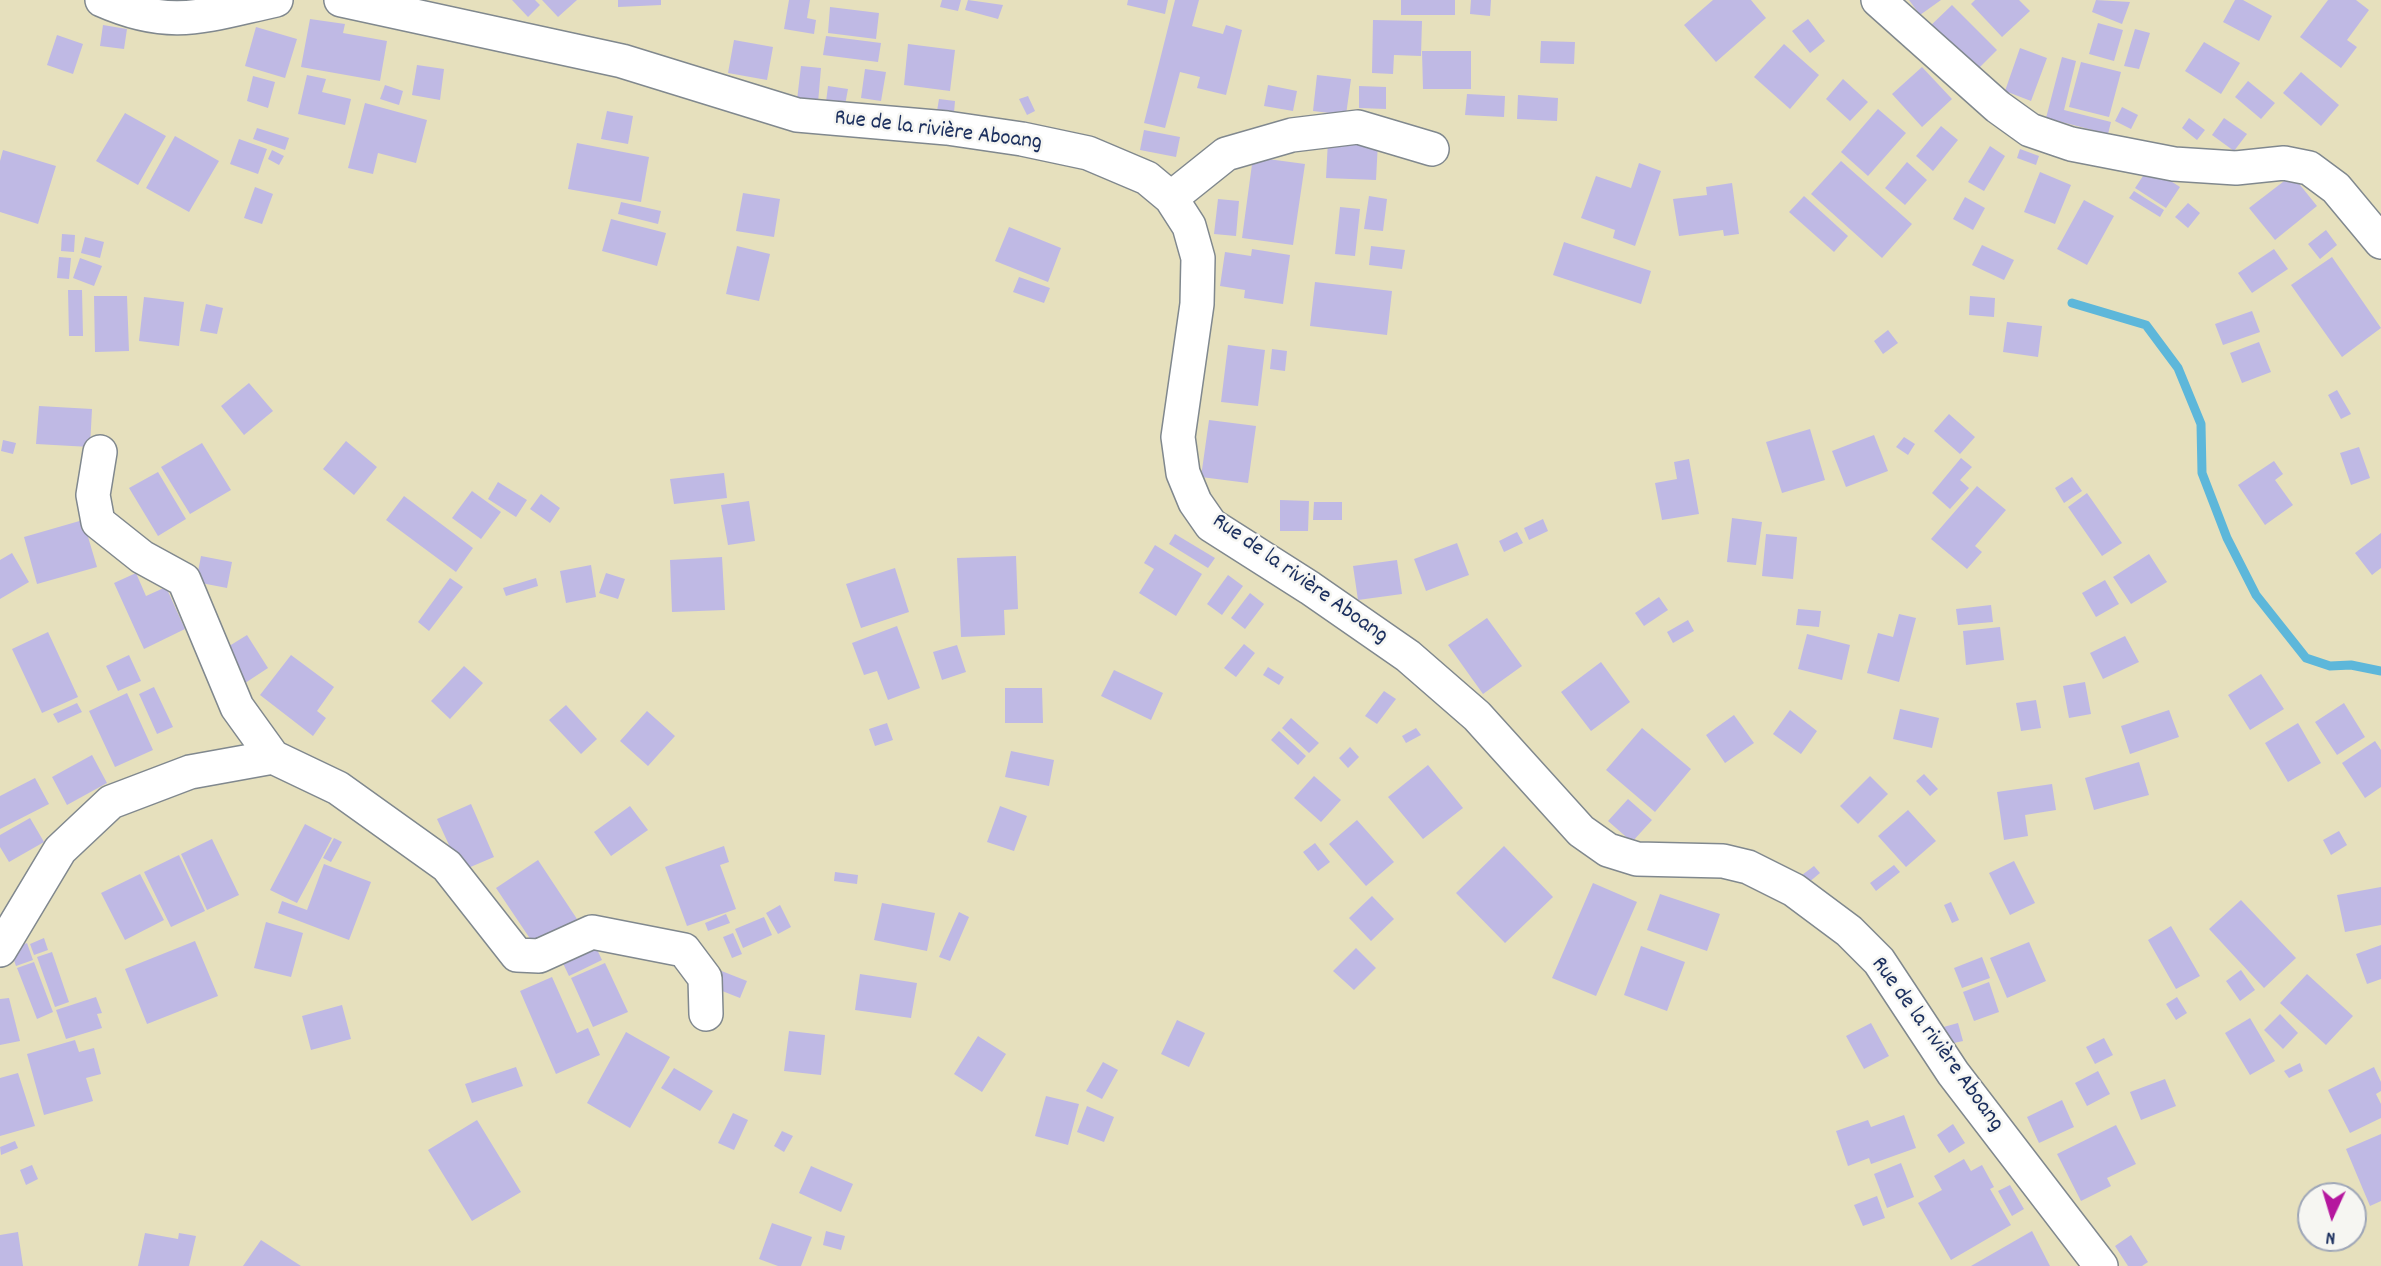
<!DOCTYPE html>
<html>
<head>
<meta charset="utf-8">
<style>
	body { margin:0 }
	#map { position:relative; width:2381px; height:1266px; overflow:hidden; background:#e6e0bd; font-family:Dekko,sans-serif }
	canvas { display:block }
	.north { position:absolute; left:2297px; top:1182px; width:70px; height:70px; box-sizing:border-box; background:#f6f6f2; border:2px solid #9ea6b7; border-radius:50%; rotate:184deg; font-size:19px; font-weight:700; line-height:28px; text-align:center; color:#1b2f5e }
	.north::after { content:''; display:block; margin:auto; width:24px; height:32px; background:#b5179e; clip-path:polygon(50% 0,100% 100%,50% 72%,0 100%) }
</style>
</head>
<body>
<div id="map">
<canvas width="2381" height="1266"></canvas>
<div class="north">N</div>
</div>
<script>
const ctx = document.querySelector('canvas').getContext('2d');
ctx.lineJoin = 'round';
function trace(path, color, width, dash) {
  ctx.strokeStyle = color;
  ctx.lineWidth = width;
  ctx.lineCap = dash ? 'butt' : 'round';
  ctx.setLineDash(dash || []);
  ctx.stroke(path);
}
function fill(path, color) {
  ctx.fillStyle = color;
  ctx.fill(path, 'evenodd');
}
function drawText(font, color, halo, rows, align = 'center') {
  ctx.font = font + ' Dekko,sans-serif';
  ctx.lineWidth = 5;
  ctx.setLineDash([]);
  ctx.textBaseline = 'middle';
  ctx.strokeStyle = halo;
  ctx.fillStyle = color;
  for (const [text, x, y, turn = 0] of rows) {
    ctx.save();
    ctx.translate(x, y);
    ctx.rotate((+turn || 0) * Math.PI / 180);
    ctx.textAlign = isNaN(turn) ? turn : align;
    if (halo) ctx.strokeText(text, 0, 0);
    ctx.fillText(text, 0, 0);
    ctx.restore();
  }
}
trace(new Path2D(`
	M2072,303L2146,325L2178,368L2201,424L2202,473L2227,538L2256,595L2306,658L2330,666L2351,665L2381,671`), '#5db7da', 9);
fill(new Path2D(`
	M512,0H535L540,5L528,17Z
	M542,0H577L558,17Z
	M618,0H661V5L618,7Z
	M789,0H810L807,18L816,20L814,34L784,29Z
	M942,0H961L958,11L940,7Z
	M968,0L1003,5L998,19L965,10Z
	M1128,0H1168L1165,14L1127,5Z
	M1175,0H1199L1192,26L1223,34L1226,25L1242,30L1226,95L1197,88L1200,77L1180,72L1165,128L1144,123Z
	M1401,0H1455V15H1401Z
	M1471,0H1491L1490,16L1470,14Z
	M1713,0H1751L1766,18L1716,62L1684,25Z
	M1909,0H1941L1920,15Z
	M1975,0H2019L2030,11L2002,37L1971,4Z
	M2096,0L2130,2L2122,24L2092,12Z
	M2235,0H2243L2272,16L2259,41L2223,22Z
	M2328,0H2356L2369,10L2347,40L2357,47L2341,68L2300,37Z
	M1952,5L1997,50L1975,72L1927,29Z
	M830,7L879,13L876,39L828,33Z
	M310,19L345,24L343,33L387,41L380,81L301,67Z
	M1808,19L1825,41L1810,53L1792,31Z
	M1373,20L1422,21L1421,56L1394,55L1393,74L1372,73Z
	M2098,23L2123,30L2114,61L2089,54Z
	M103,25L127,29L124,49L100,46Z
	M256,27L297,39L285,78L245,66Z
	M2135,29L2150,33L2139,69L2124,66Z
	M57,35L83,44L73,74L47,65Z
	M826,36L881,43L878,62L823,55Z
	M734,40L773,47L767,80L728,73Z
	M1541,41L1575,42L1574,64L1540,63Z
	M2204,42L2240,63L2221,94L2185,71Z
	M908,44L955,50L950,91L904,85Z
	M1784,44L1819,75L1790,109L1754,77Z
	M2020,48L2047,58L2031,101L2005,91Z
	M1422,51H1471V89H1423Z
	M2062,57L2076,61L2064,110L2111,122L2108,134L2046,118Z
	M2081,62L2121,72L2109,117L2069,107Z
	M417,65L444,69L440,100L412,95Z
	M801,66L821,68L818,103L797,100Z
	M1922,67L1952,99L1922,127L1892,94Z
	M865,69L886,72L881,101L861,98Z
	M2301,72L2339,105L2321,126L2283,93Z
	M307,75L326,79L322,92L351,99L345,125L298,114Z
	M1317,75L1351,79L1346,115L1313,111Z
	M253,76L275,82L268,108L247,101Z
	M1843,79L1868,102L1850,121L1826,99Z
	M2248,81L2275,103L2261,119L2235,97Z
	M385,85L403,91L399,105L380,99Z
	M1268,85L1297,91L1293,111L1264,106Z
	M828,86L848,89L845,105L826,102Z
	M1359,86L1386,87V109L1359,108Z
	M1467,94L1505,96L1504,117L1465,115Z
	M1518,95L1558,98L1557,121L1517,119Z
	M1028,96L1035,111L1027,115L1019,99Z
	M939,99L955,101L954,113L937,111Z
	M365,103L427,120L416,163L378,153L373,174L348,168Z
	M2122,107L2138,115L2131,129L2115,121Z
	M1878,109L1906,133L1868,176L1841,152Z
	M607,111L633,116L628,144L601,139Z
	M125,113L166,136L138,185L96,161Z
	M2189,118L2205,130L2197,140L2182,128Z
	M2224,118L2247,134L2234,151L2212,135Z
	M1941,126L1958,140L1933,171L1916,156Z
	M257,128L289,138L285,150L253,139Z
	M1144,130L1180,137L1176,157L1140,150Z
	M175,136L219,161L189,212L146,188Z
	M239,139L267,149L258,174L230,164Z
	M1328,140L1378,142L1376,180L1326,178Z
	M577,143L649,157L641,202L568,189Z
	M1990,146L2005,156L1984,191L1968,182Z
	M2020,149L2039,156L2036,165L2017,158Z
	M3,150L56,166L38,224L0,212V161Z
	M272,150L284,156L279,165L268,159Z
	M1253,157L1305,164L1293,245L1242,238Z
	M1841,161L1912,224L1882,258L1811,194Z
	M1907,162L1927,180L1905,205L1885,188Z
	M1639,163L1661,171L1635,246L1613,238L1615,230L1581,218L1596,176L1631,188Z
	M2149,167L2180,187L2166,208L2135,188Z
	M2040,172L2071,185L2055,224L2024,212Z
	M2292,175L2317,206L2275,240L2249,208Z
	M1732,183L1739,234L1724,236L1723,230L1679,236L1673,199L1707,195L1706,187Z
	M255,187L273,194L262,224L244,218Z
	M2134,191L2164,210L2160,217L2129,198Z
	M743,193L780,199L774,237L736,231Z
	M1369,196L1387,199L1383,231L1364,229Z
	M1804,196L1848,236L1834,252L1789,212Z
	M1965,197L1985,208L1973,230L1953,219Z
	M1218,199L1239,201L1236,236L1214,234Z
	M2084,200L2114,216L2087,265L2057,249Z
	M621,202L661,211L658,224L618,214Z
	M2188,203L2200,213L2188,228L2175,217Z
	M1340,207L1360,209L1355,256L1335,254Z
	M611,219L666,233L657,266L602,251Z
	M1009,227L1061,248L1048,282L995,261Z
	M2326,230L2337,245L2320,259L2308,244Z
	M62,234L75,235L74,252L61,251Z
	M85,237L104,242L100,258L81,253Z
	M1564,242L1651,271L1641,304L1553,275Z
	M1982,245L2014,260L2004,280L1972,265Z
	M737,246L770,254L759,301L726,294Z
	M1371,246L1405,250L1402,269L1369,265Z
	M1252,249L1290,255L1283,304L1244,298L1245,290L1220,286L1225,252L1251,256Z
	M2274,249L2288,269L2252,293L2238,273Z
	M59,257L71,258L69,279L57,278Z
	M2332,257L2381,328L2342,357L2291,285Z
	M80,258L102,266L94,286L73,278Z
	M1019,277L1050,288L1044,303L1013,292Z
	M1315,282L1392,291L1387,335L1310,326Z
	M68,290H82L83,336H69Z
	M94,296H127L129,351L95,352Z
	M1970,296L1995,298L1994,317L1969,315Z
	M144,297L184,302L179,346L139,341Z
	M206,304L223,308L217,334L200,331Z
	M2252,311L2260,332L2223,345L2215,324Z
	M2007,322L2042,326L2038,357L2003,352Z
	M1888,330L1898,343L1883,354L1874,341Z
	M2259,342L2271,372L2242,383L2230,353Z
	M1228,345L1265,350L1258,406L1221,402Z
	M1272,349L1287,351L1285,371L1270,369Z
	M249,383L273,411L244,435L221,406Z
	M2337,390L2351,414L2341,419L2328,395Z
	M39,406L92,409L90,447L36,444Z
	M1949,414L1975,437L1960,454L1934,431Z
	M1209,420L1256,426L1248,483L1201,477Z
	M1810,429L1825,480L1782,493L1766,442Z
	M1874,435L1888,471L1846,487L1832,451Z
	M1904,437L1915,444L1908,455L1896,447Z
	M3,440L16,443L13,454L1,451Z
	M346,441L377,467L354,495L323,469Z
	M202,443L231,490L190,514L161,467Z
	M2359,447L2370,478L2351,485L2340,453Z
	M1961,458L1972,467L1960,480L1969,488L1950,509L1932,493Z
	M1689,459L1699,514L1662,520L1655,483L1677,479L1674,462Z
	M2274,461L2283,474L2275,480L2293,505L2265,525L2238,485Z
	M158,472L186,519L158,536L129,488Z
	M724,473L727,498L674,504L670,479Z
	M2072,477L2082,491L2064,503L2055,488Z
	M498,482L527,500L516,517L488,499Z
	M1977,486L2006,510L1975,546L1982,552L1967,569L1931,539Z
	M472,491L501,512L481,539L452,518Z
	M2087,493L2122,543L2102,556L2068,507Z
	M541,494L560,508L550,523L530,509Z
	M404,496L473,548L456,572L386,520Z
	M1280,500L1309,501L1308,531H1280Z
	M749,501L755,541L728,545L721,505Z
	M1314,502H1342V520H1313Z
	M1732,518L1762,522L1756,565L1727,562Z
	M1543,519L1548,531L1529,540L1524,528Z
	M83,520L97,567L37,584L24,537Z
	M1517,532L1523,543L1504,552L1499,541Z
	M2381,533V568L2372,575L2355,553Z
	M1175,534L1215,558L1208,568L1169,544Z
	M1766,534L1797,537L1793,579L1762,576Z
	M1457,543L1469,575L1426,591L1414,559Z
	M1155,545L1202,574L1176,616L1139,593L1154,569L1144,563Z
	M12,553L29,582L0,599V560Z
	M2149,554L2167,582L2131,604L2113,577Z
	M201,556L232,562L227,588L196,582Z
	M1016,556L1018,609L1004,610L1005,635L961,637L957,558Z
	M722,557L725,610L672,612L670,560Z
	M1397,560L1402,594L1358,600L1353,566Z
	M591,565L596,597L566,603L560,571Z
	M895,568L909,612L861,628L846,584Z
	M136,573L146,596L166,587L185,629L144,649L114,583Z
	M606,573L625,579L618,599L599,593Z
	M1228,575L1243,586L1222,615L1207,604Z
	M450,578L463,587L429,631L418,622Z
	M536,578L538,586L506,596L503,588Z
	M2105,580L2119,604L2096,617L2082,593Z
	M1250,593L1264,604L1245,629L1231,618Z
	M1659,597L1668,610L1644,626L1635,613Z
	M1991,605L1993,622L1958,625L1956,609Z
	M1798,609L1821,611L1819,627L1796,625Z
	M1899,614L1916,618L1899,682L1867,673L1878,633L1893,637Z
	M1487,618L1522,666L1483,694L1448,645Z
	M1688,620L1694,631L1673,643L1667,632Z
	M897,626L920,688L888,700L877,671L864,675L852,643Z
	M2000,627L2004,660L1966,665L1963,631Z
	M48,632L78,697L42,713L12,649Z
	M1807,634L1850,645L1842,680L1798,669Z
	M247,635L268,668L239,687L218,653Z
	M2125,636L2139,662L2103,679L2090,653Z
	M1244,644L1255,653L1236,677L1224,668Z
	M957,645L966,672L942,680L933,652Z
	M129,655L141,681L118,691L106,666Z
	M291,655L334,687L317,711L326,718L313,736L260,695Z
	M1601,662L1630,702L1591,731L1561,692Z
	M464,666L483,683L450,719L431,701Z
	M1268,667L1284,677L1279,685L1263,675Z
	M1114,670L1163,693L1151,720L1101,696Z
	M2261,674L2284,709L2250,730L2228,695Z
	M2085,682L2091,714L2069,718L2063,686Z
	M154,687L173,727L157,734L139,694Z
	M1005,688H1042L1043,723H1005Z
	M1384,691L1396,699L1377,724L1365,716Z
	M127,693L153,750L115,767L89,711Z
	M2036,700L2041,728L2021,731L2016,703Z
	M77,703L82,712L58,723L53,714Z
	M2344,703L2365,737L2337,755L2315,722Z
	M566,705L597,739L581,754L549,720Z
	M1900,709L1939,718L1932,748L1893,739Z
	M1790,710L1817,731L1801,754L1773,734Z
	M2169,710L2179,737L2130,754L2121,726Z
	M647,711L675,736L648,766L620,741Z
	M1734,715L1754,743L1725,763L1706,735Z
	M1291,718L1319,743L1309,753L1282,728Z
	M887,723L893,740L875,746L869,729Z
	M2298,723L2321,763L2288,782L2265,743Z
	M1416,728L1421,735L1406,743L1402,736Z
	M1642,728L1691,769L1655,812L1606,770Z
	M1279,731L1306,756L1298,765L1271,740Z
	M2375,741L2381,750V787L2365,798L2342,763Z
	M1350,747L1359,757L1348,768L1339,758Z
	M1011,751L1054,760L1049,786L1005,777Z
	M92,755L107,783L67,805L52,777Z
	M2139,762L2149,795L2094,810L2085,778Z
	M1428,765L1463,808L1423,839L1388,797Z
	M1924,774L1938,789L1930,796L1916,781Z
	M1314,776L1341,800L1321,822L1294,798Z
	M1870,776L1888,794L1858,824L1840,806Z
	M35,778L49,804L0,829V796Z
	M2052,784L2056,810L2025,815L2028,836L2004,840L1997,792Z
	M1628,799L1652,820L1632,842L1608,821Z
	M471,804L494,857L461,871L437,819Z
	M630,806L648,830L611,856L594,832Z
	M1000,806L1027,816L1014,851L987,842Z
	M1908,810L1936,841L1906,867L1878,836Z
	M30,818L44,842L9,862L0,847V835Z
	M1357,820L1394,862L1366,886L1329,844Z
	M305,824L332,838L297,903L270,890Z
	M2339,831L2347,845L2331,855L2323,840Z
	M334,838L342,842L331,862L323,858Z
	M212,839L239,895L207,910L181,854Z
	M1315,843L1330,862L1318,871L1303,852Z
	M724,846L729,862L720,865L736,909L687,926L665,867Z
	M1504,846L1553,897L1505,943L1456,893Z
	M179,855L205,911L171,927L144,872Z
	M538,860L577,919L535,946L496,888Z
	M2014,861L2035,903L2010,915L1989,873Z
	M324,864L371,882L349,940L278,913L282,901L307,910Z
	M1894,865L1900,872L1876,891L1870,883Z
	M1814,866L1820,873L1808,883L1802,875Z
	M835,872L858,875L857,884L834,881Z
	M140,874L164,920L125,940L101,893Z
	M1593,883L1637,902L1596,996L1552,978Z
	M2381,887V925L2345,932L2337,895Z
	M1660,894L1720,914L1707,951L1647,930Z
	M1372,896L1394,919L1371,941L1349,918Z
	M2241,900L2296,958L2264,988L2209,929Z
	M1951,902L1959,920L1952,923L1944,905Z
	M882,903L935,913L927,951L874,940Z
	M780,905L791,927L778,934L766,913Z
	M959,912L969,917L950,961L939,957Z
	M726,914L730,923L708,931L705,923Z
	M764,917L772,935L743,948L735,929Z
	M266,922L303,933L291,977L254,968Z
	M2171,926L2200,976L2176,989L2148,940Z
	M733,933L742,954L732,958L723,937Z
	M44,938L48,950L34,955L30,944Z
	M195,941L218,996L147,1024L125,969Z
	M593,941L602,960L569,976L560,957Z
	M2029,942L2046,981L2007,998L1990,958Z
	M27,943L33,960L16,966L10,949Z
	M2381,945V979L2367,984L2356,954Z
	M1641,946L1685,962L1667,1011L1624,995Z
	M1356,948L1376,968L1354,990L1333,971Z
	M52,952L69,1002L55,1007L37,957Z
	M1982,957L1990,978L1962,988L1954,968Z
	M34,962L53,1012L37,1019L17,968Z
	M605,963L628,1012L593,1027L571,978Z
	M719,970L747,981L740,998L712,987Z
	M2241,970L2255,990L2240,1001L2226,981Z
	M860,974L917,983L911,1018L855,1010Z
	M2307,974L2353,1016L2326,1045L2280,1003Z
	M552,977L577,1033L588,1028L600,1055L556,1074L520,991Z
	M1989,982L1999,1012L1974,1021L1963,992Z
	M96,997L102,1013L97,1014L102,1028L66,1039L56,1010Z
	M2177,997L2187,1013L2176,1020L2166,1004Z
	M9,998L20,1041L0,1045V999Z
	M342,1005L351,1039L311,1050L302,1016Z
	M2280,1014L2298,1033L2283,1049L2264,1030Z
	M2250,1018L2275,1061L2250,1075L2225,1033Z
	M1177,1020L1205,1033L1189,1067L1161,1054Z
	M1871,1023L1889,1056L1864,1069L1846,1036Z
	M1958,1023L1963,1041L1945,1045L1940,1028Z
	M789,1031L825,1035L821,1075L784,1071Z
	M626,1032L670,1057L630,1128L587,1103Z
	M978,1036L1006,1054L982,1092L954,1074Z
	M2104,1038L2113,1055L2095,1064L2086,1047Z
	M75,1040L79,1052L94,1048L101,1074L86,1078L93,1101L44,1115L27,1054Z
	M1103,1062L1118,1070L1102,1099L1086,1091Z
	M2300,1063L2303,1071L2289,1078L2284,1071Z
	M516,1067L523,1086L472,1103L465,1084Z
	M2374,1067L2381,1082V1091L2376,1094L2381,1104V1118L2350,1133L2328,1090Z
	M674,1068L713,1091L700,1111L661,1088Z
	M2098,1071L2110,1094L2087,1106L2075,1083Z
	M18,1073L35,1126L0,1136V1078Z
	M2165,1079L2176,1106L2141,1120L2130,1092Z
	M1046,1096L1079,1104L1068,1145L1035,1136Z
	M2062,1100L2074,1127L2039,1143L2027,1117Z
	M1087,1106L1114,1117L1104,1142L1077,1132Z
	M733,1113L748,1120L734,1150L718,1143Z
	M1904,1115L1916,1148L1871,1164L1869,1158L1848,1166L1836,1131L1868,1120L1871,1127Z
	M477,1120L521,1192L472,1221L428,1150Z
	M1953,1124L1965,1143L1949,1153L1937,1135Z
	M2116,1125L2136,1164L2107,1178L2111,1186L2081,1201L2057,1154Z
	M782,1131L793,1136L784,1152L774,1146Z
	M2381,1134V1201L2370,1206L2346,1149Z
	M15,1141L18,1148L1,1155L0,1147Z
	M1964,1159L1971,1171L1982,1165L1994,1187L1990,1189L2011,1225L1951,1260L1918,1203L1942,1190L1934,1176Z
	M1901,1163L1914,1197L1887,1208L1874,1174Z
	M32,1165L38,1179L26,1185L20,1170Z
	M811,1166L853,1184L841,1212L799,1193Z
	M2010,1185L2024,1209L2012,1216L1998,1191Z
	M2356,1194L2365,1210L2353,1216V1195Z
	M1877,1196L1885,1218L1863,1226L1854,1205Z
	M772,1223L812,1237L801,1266H778L759,1259Z
	M826,1231L845,1236L841,1250L823,1245Z
	M2032,1231L2050,1266H1971Z
	M18,1232L23,1266H0V1235Z
	M145,1233L178,1239L179,1233L196,1236L189,1266H138Z
	M2131,1235L2148,1262L2142,1266H2128L2115,1246Z
	M261,1240L301,1266H243Z`), '#bfb9e4');
const minor = new Path2D(`
	M102,0C172,31 206,15 276,0
	M341,0L622,61L797,115L947,128L1022,139L1088,153L1147,178L1171,198L1189,226L1198,258L1197,304L1178,437L1183,473L1195,502L1211,525L1310,588L1408,656L1477,716L1581,831L1608,850L1637,859L1723,861L1748,867L1794,890L1849,931L1879,961L1953,1073L2101,1266
	M1878,0L1998,107L2030,130L2071,144L2174,164L2236,168L2284,163L2309,168L2336,188L2381,242
	M1171,198L1226,154L1292,135L1358,127L1432,149
	M100,452L93,495L98,522L142,557L184,580L237,707L273,757
	M0,950L60,850L111,802L190,772L273,757L338,788L447,866L517,955L539,956L592,932L684,950L705,978L706,1014`);
trace(minor, '#80888e', 36);
trace(minor, '#fff', 33);
drawText('23px', '#1b2f5e', '#f6f6f2', [
	["Rue de la rivière Aboang",938,132,7],
	["Rue de la rivière Aboang",1299,580,35],
	["Rue de la rivière Aboang",1936,1045,54]
]);
</script>
</body>
</html>
